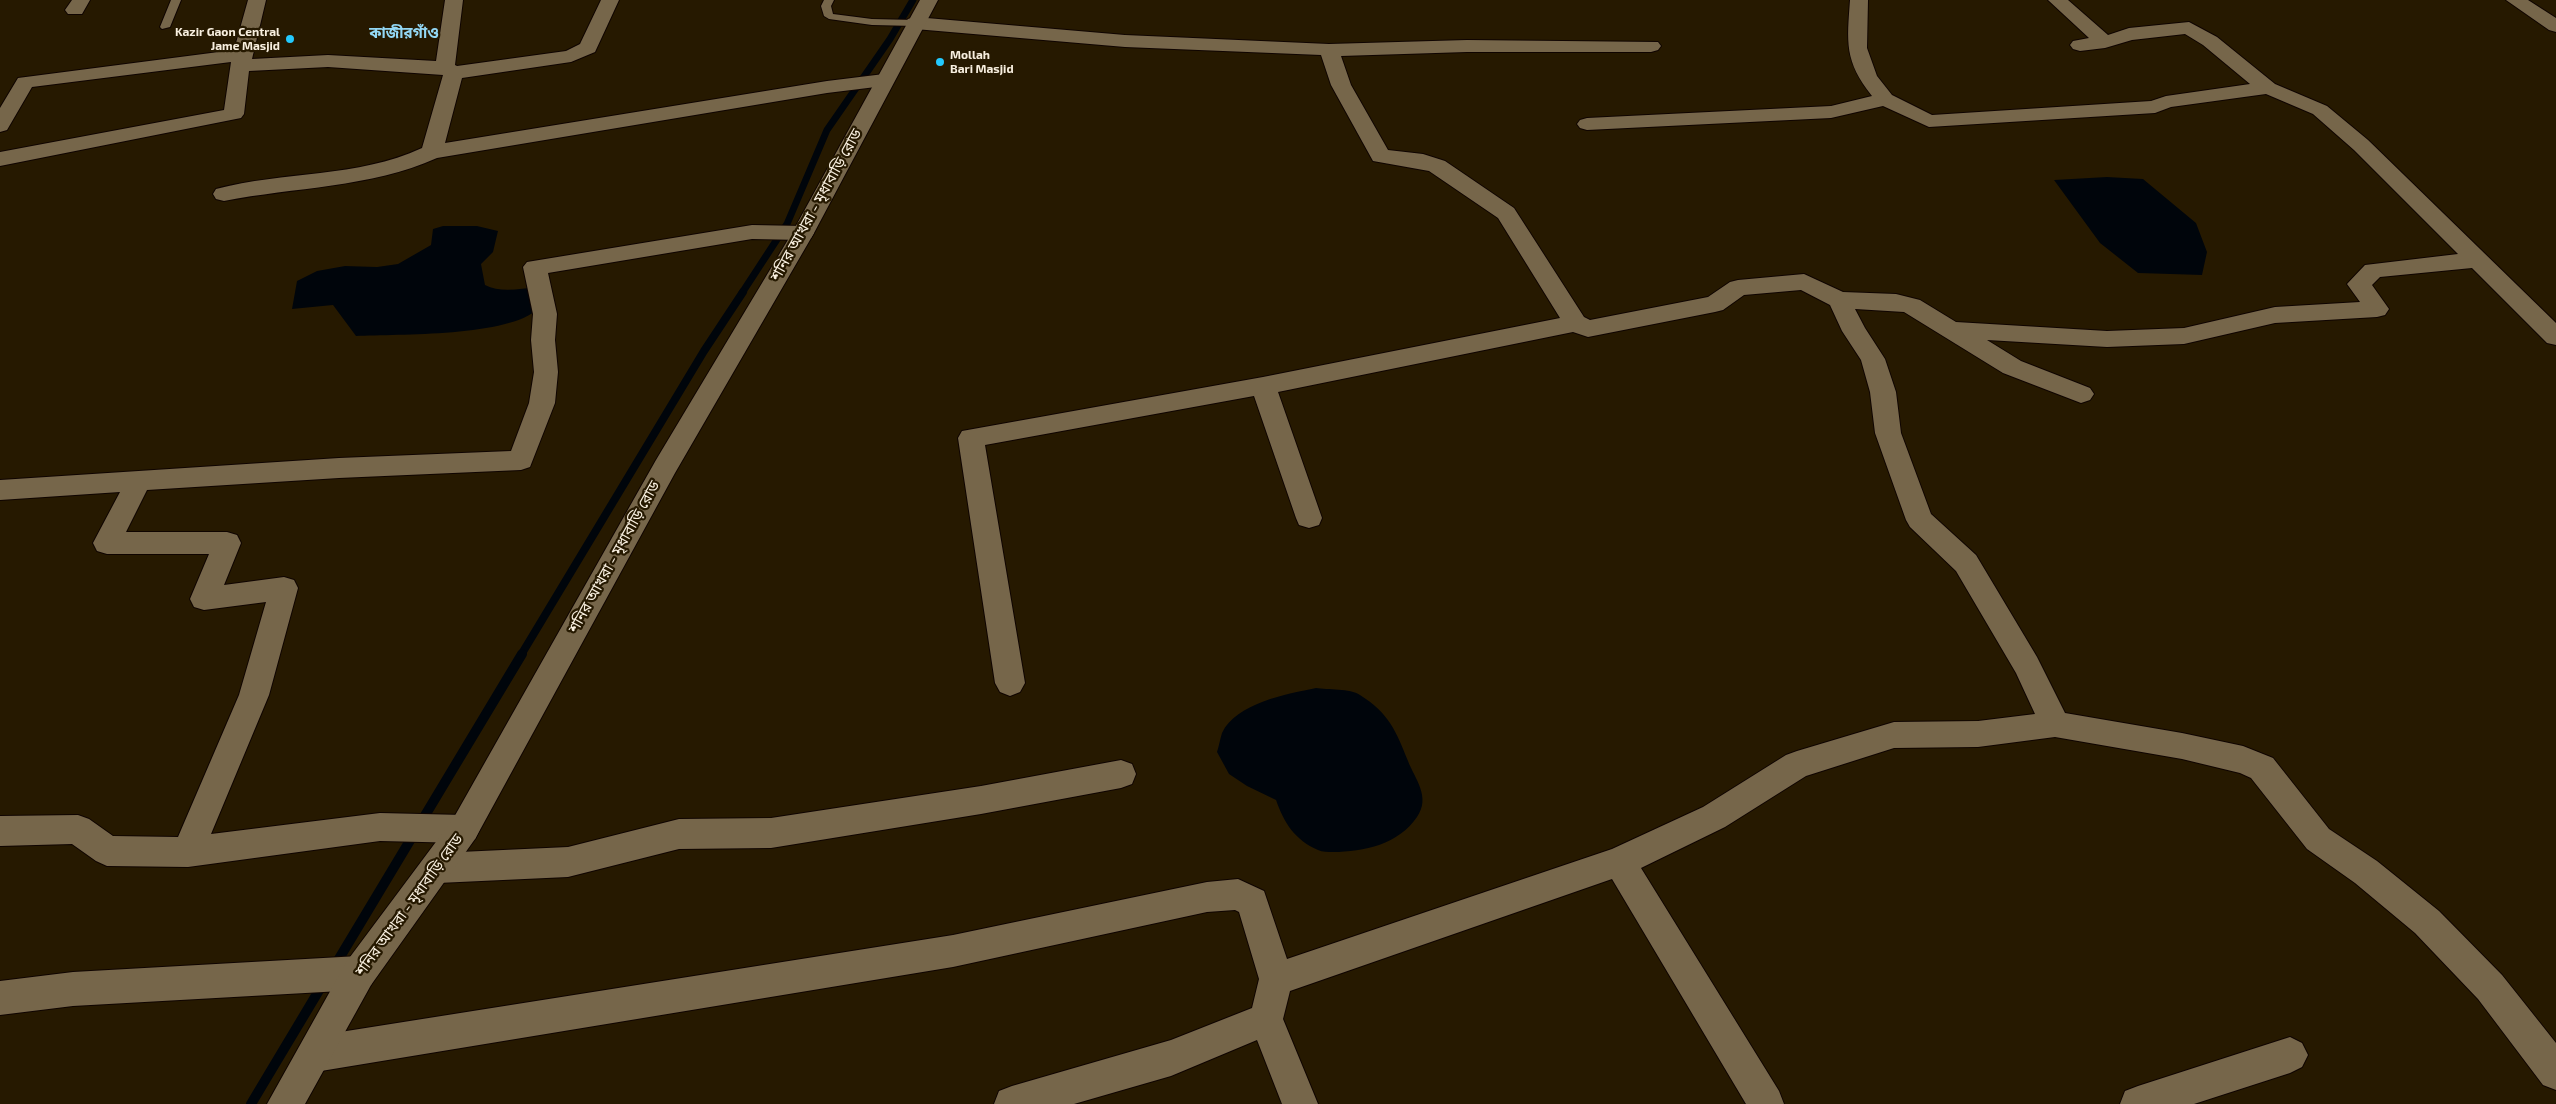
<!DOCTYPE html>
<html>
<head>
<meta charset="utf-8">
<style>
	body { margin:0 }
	canvas { display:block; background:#261900 }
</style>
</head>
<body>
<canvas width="2556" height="1104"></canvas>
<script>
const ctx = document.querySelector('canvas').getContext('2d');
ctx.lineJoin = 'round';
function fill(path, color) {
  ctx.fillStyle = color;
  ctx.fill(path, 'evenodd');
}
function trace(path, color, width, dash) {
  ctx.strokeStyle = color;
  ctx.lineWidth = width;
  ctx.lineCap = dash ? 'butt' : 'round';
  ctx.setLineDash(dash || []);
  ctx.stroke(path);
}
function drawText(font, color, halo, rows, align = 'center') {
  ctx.font = font + ' "Exo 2","Noto Sans Bengali",sans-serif';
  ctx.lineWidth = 4.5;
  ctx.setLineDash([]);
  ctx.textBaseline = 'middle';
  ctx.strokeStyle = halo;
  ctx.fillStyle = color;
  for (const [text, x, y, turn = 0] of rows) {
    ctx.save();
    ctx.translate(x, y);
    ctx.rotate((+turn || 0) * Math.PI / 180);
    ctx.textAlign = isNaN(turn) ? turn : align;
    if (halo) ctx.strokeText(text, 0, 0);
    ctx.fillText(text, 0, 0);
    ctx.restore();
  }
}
fill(new Path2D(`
	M2107,177L2143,179L2196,223L2207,252L2202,275L2138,273L2100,243L2054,180Z
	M443,226H477L498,231L493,252L481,264L485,285C500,293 520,289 536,287L539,308C510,337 399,334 356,336L333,305L292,309L297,281L317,271L345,266L377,267L398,264L431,245L433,229Z
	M1316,688C1328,690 1350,688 1360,695C1389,713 1396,731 1408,761C1415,779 1431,797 1417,817C1399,844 1364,852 1333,852C1328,852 1322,852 1318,850C1295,840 1284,823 1276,800L1247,786L1229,774L1217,752C1219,746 1220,739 1222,733C1236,703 1287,694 1316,688Z`), '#00050b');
trace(new Path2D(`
	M742,293L787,224L827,130L890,39L913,0`), '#00050b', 7);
trace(new Path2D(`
	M521,655L704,351L743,292`), '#00050b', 8);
trace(new Path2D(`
	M334,967L522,654
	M251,1104L324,982`), '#00050b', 10);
const lane = new Path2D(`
	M171,0H181L170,27L162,29L160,27Z
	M824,0H834L831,6L833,14L872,19L915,20L920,23L915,26L872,25L829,19L824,16L821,6Z`);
const street = new Path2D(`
	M72,0H90L82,14H68L65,10Z
	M248,0H266L252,59L328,55L436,61L445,0H463L455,65L457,66L566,51L580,44L601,0H619L595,52L571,62L462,78L445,143L827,81L884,74L891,76L894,80L891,84L884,86L827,93L437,158C370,188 295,187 224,201L216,199L213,194L216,189C284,171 357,178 422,148L443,75L328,67L249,71L244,114L241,118L0,166V152L224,110L231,62L32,87L7,130L0,132V108L18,78L234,50Z
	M1850,0H1868L1867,48L1877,76L1892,95L1932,115L2151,101L2166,96L2250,84L2203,45L2185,34L2132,40L2105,48L2080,51L2073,49L2070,45L2073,41L2089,38L2048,0H2068L2108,35L2129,28L2189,22L2217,37L2275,84L2327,106L2368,140L2556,323V345L2547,343L2472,268L2380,277L2372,285L2389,309L2385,315L2377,317L2275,323L2184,344L2107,347L1987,340L2021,361L2090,388L2094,394L2090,400L2081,403L2003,373L1904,312L1855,309L1865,328L1885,359L1896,392L1901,433L1931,514L1976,555L2037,657L2065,713L2182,733L2243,746L2273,758L2329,829L2377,861L2439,911L2502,975L2556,1043V1090L2543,1085L2478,999L2415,933L2355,883L2307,849L2251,778L2240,773L2182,759L2055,737L1978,747L1894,748L1806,776L1725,827L1641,868L1779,1091L1784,1104H1746L1612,879L1290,991L1283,1019L1318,1104H1282L1257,1040L1171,1076L1074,1104H994L999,1091L1012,1086L1171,1040L1252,1008L1259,979L1239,912L1235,910L1207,912L953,967L315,1072L303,1066L297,1054L303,1042L315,1036L953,935L1207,882L1238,879L1264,891L1287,959L1612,849L1703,807L1786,755L1797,751L1894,722L1978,721L2035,714L2016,673L1956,571L1910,527L1906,520L1875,433L1870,392L1861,360L1842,331L1830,305L1801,290L1744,295L1723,310L1715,312L1588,337L1573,332L1278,392L1322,518L1319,525L1309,528L1299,525L1296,518L1254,396L985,445L1025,683L1020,692L1010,696L1000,692L995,683L958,438L962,431L1263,377L1560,318L1498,218L1429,171L1373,161L1331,85L1321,55L1125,47L915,29L908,27L905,23L908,19L915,17L1125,35L1329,44L1467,40L1658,42L1661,46L1658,50L1651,52H1467L1341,56L1351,85L1388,150L1423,154L1445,161L1514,208L1584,317L1590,320L1708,297L1730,282L1738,280L1804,274L1843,292L1896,294L1920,300L1956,322L2107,331L2184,328L2275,307L2360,302L2347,284L2365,265L2458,254L2354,150L2313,114L2266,94L2171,107L2155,113L1929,127L1883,106L1831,118L1587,130L1580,128L1577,124L1580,120L1587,118L1831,106L1872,96C1844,61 1847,42 1850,0Z
	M2506,0H2528L2556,18V32L2549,30Z
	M752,225L803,226L811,228L814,233L811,238L803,240L752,239L548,273L557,314L555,340L558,372L555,403L530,467L521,470L339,478L147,490L126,532H227L237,535L241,543L224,585L284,577L294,580L298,588L269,695L211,834L380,813L464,815L475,819L480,829L475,839L464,843L380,841L188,867L107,866L96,861L72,844L0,846V816L78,815L89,819L113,836L178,837L239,695L266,602L204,610L194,607L190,599L209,554H107L97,551L93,543L120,492L0,500V480L339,458L511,451L529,403L534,372L531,340L533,314L523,267L527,262Z
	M1121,760L1132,764L1136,774L1132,784L1121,788L981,814L771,848L679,849L568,877L438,883L427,879L422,868L427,857L438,853L568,847L679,819L771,818L981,786Z
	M359,956L371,961L376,973L371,985L359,990L73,1006L0,1015V981L73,972Z
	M2290,1037L2302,1043L2308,1055L2302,1067L2290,1073L2194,1104H2120L2125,1091L2138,1086Z`);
const secondary = new Path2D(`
	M920,0H938L814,233L675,473L475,839L371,985L305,1104H267L347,961L453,819L656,460L792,233Z`);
trace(lane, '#0f0400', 2);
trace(street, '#0f0400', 2);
trace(secondary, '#0f0400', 2);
fill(lane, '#76664a');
fill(street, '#76664a');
fill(secondary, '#76664a');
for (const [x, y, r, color] of [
	[290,39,5,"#23c9fe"],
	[940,62,5,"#23c9fe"]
]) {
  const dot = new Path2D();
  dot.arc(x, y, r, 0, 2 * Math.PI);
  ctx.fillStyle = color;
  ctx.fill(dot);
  trace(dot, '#261900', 2);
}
drawText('bold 12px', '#f8efdf', '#261900', [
	["Kazir Gaon Central",280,32],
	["Jame Masjid",280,46],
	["Mollah",950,55,"left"],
	["Bari Masjid",950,69,"left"]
], 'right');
drawText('bold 15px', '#93d8f5', '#261900', [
	["কাজীরগাঁও",404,33]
]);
drawText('15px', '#f8efdf', '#261900', [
	["শনির আখরা - মৃধাবাড়ি রোড",816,205,-61],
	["শনির আখরা - মৃধাবাড়ি রোড",614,557,-61],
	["শনির আখরা - মৃধাবাড়ি রোড",409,905,-54]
]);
</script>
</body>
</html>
